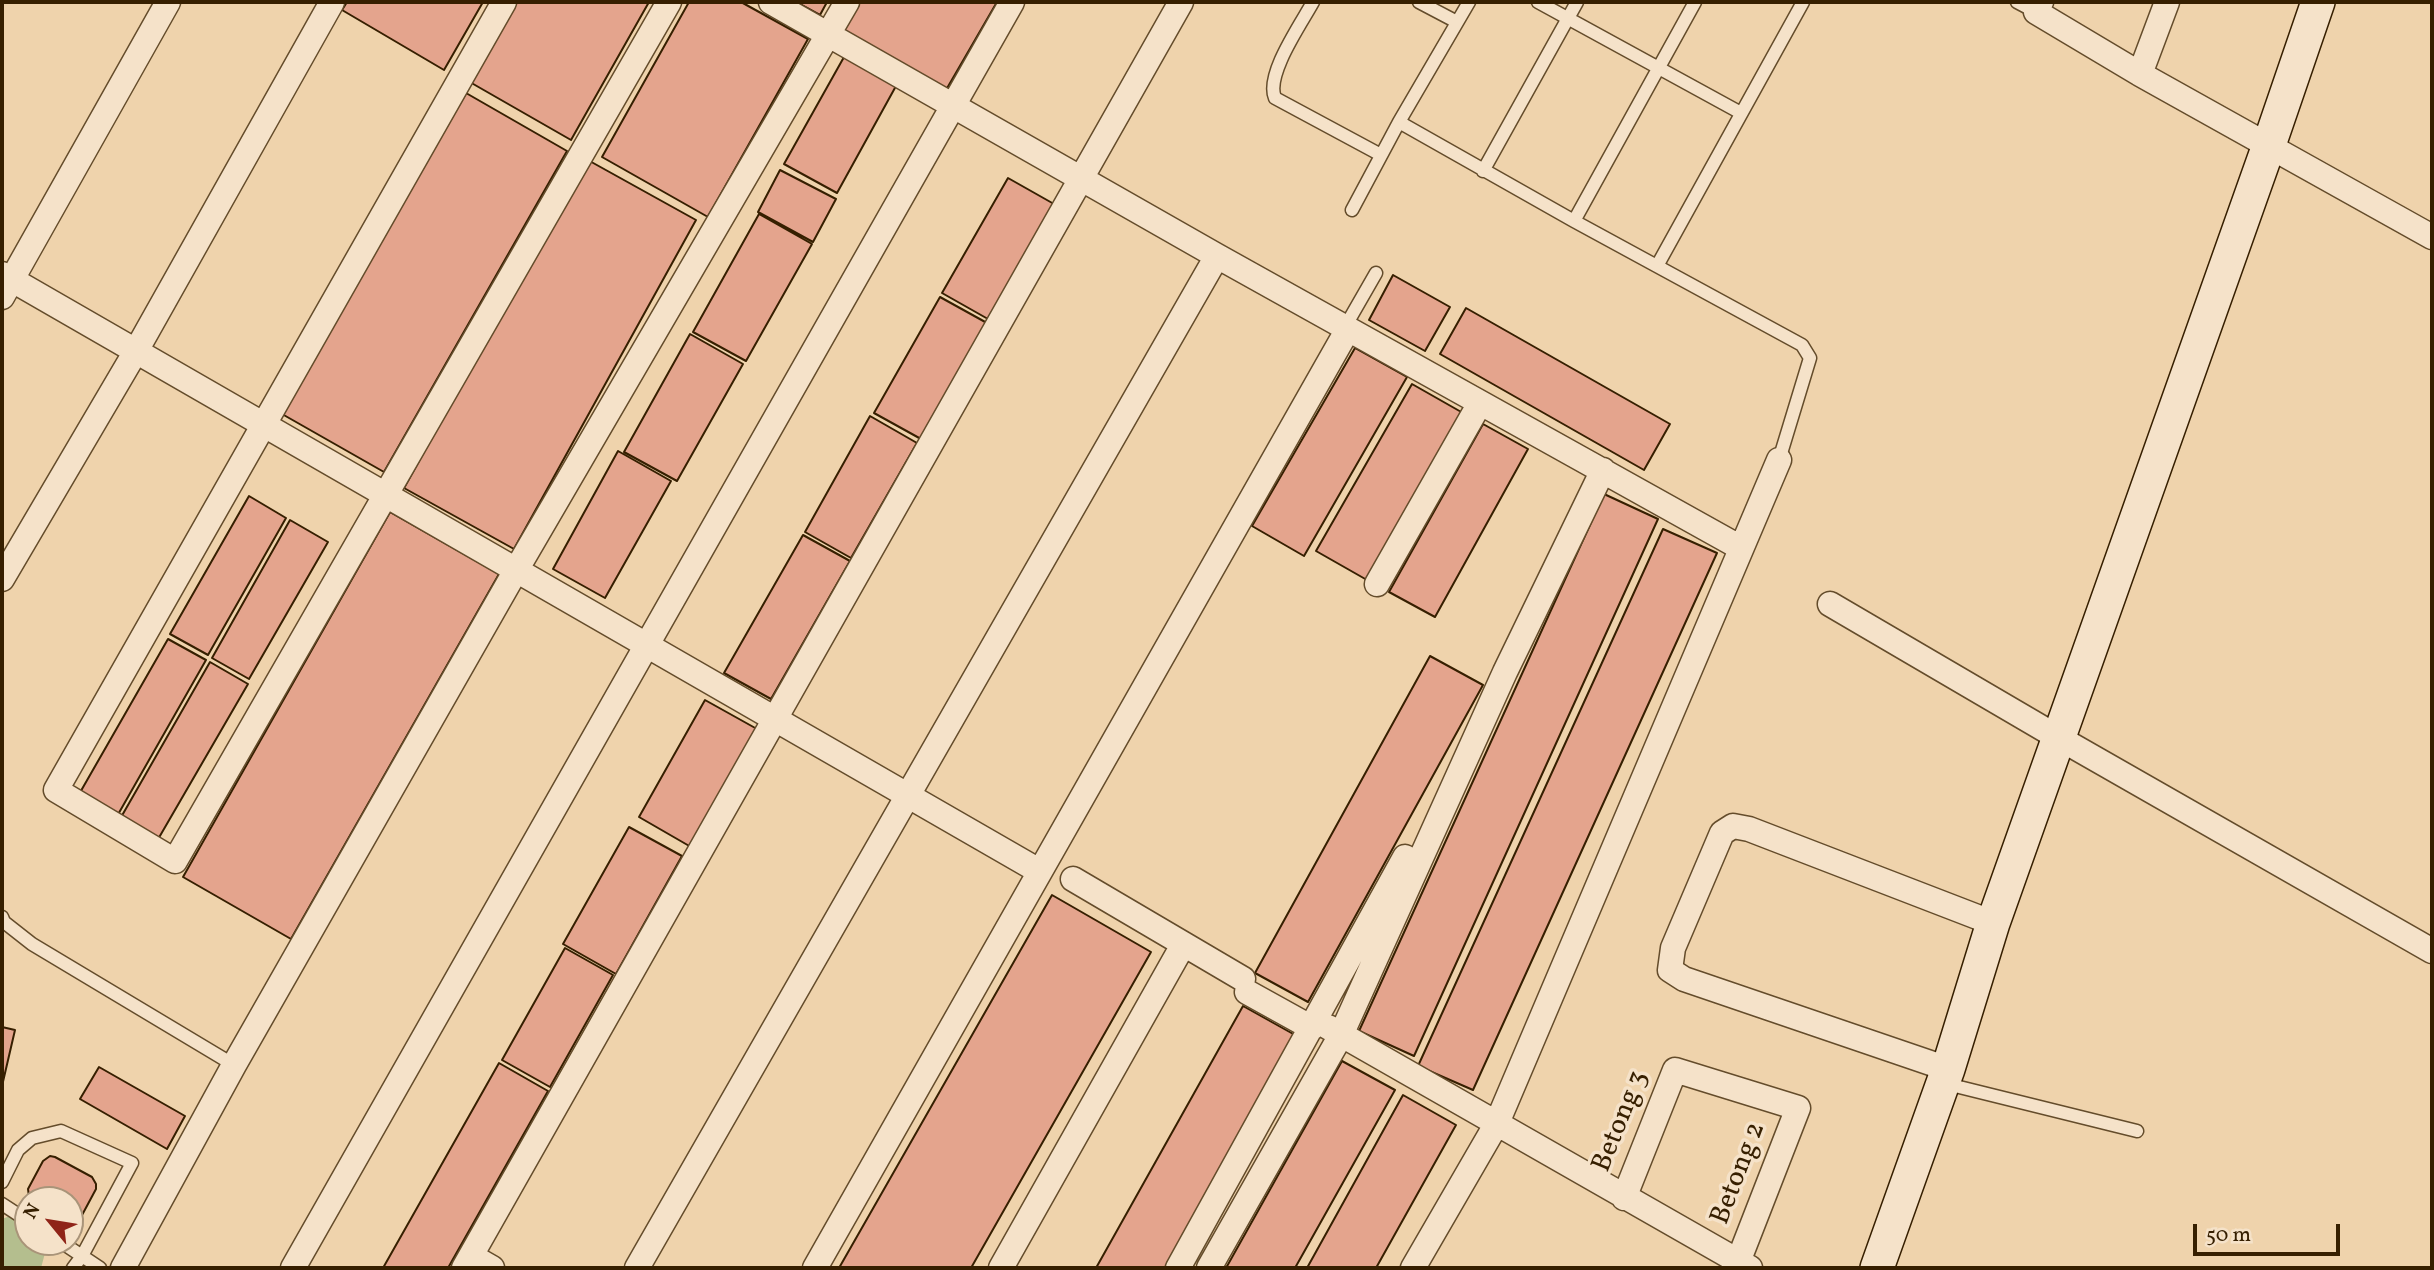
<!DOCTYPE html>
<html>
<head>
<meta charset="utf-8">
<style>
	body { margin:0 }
	#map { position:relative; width:2434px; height:1270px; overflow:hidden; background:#efd3ac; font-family:Vollkorn,serif }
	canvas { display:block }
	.frame { position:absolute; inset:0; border:4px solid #361f00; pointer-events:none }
	.north { position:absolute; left:14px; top:1186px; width:70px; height:70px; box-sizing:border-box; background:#f5e2c9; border:2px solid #a99479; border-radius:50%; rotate:300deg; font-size:19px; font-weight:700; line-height:28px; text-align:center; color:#361f00 }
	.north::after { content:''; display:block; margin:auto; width:24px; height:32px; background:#8f2418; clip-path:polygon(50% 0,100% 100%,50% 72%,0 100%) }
	.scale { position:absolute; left:2193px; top:1224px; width:147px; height:32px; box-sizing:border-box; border:4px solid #361f00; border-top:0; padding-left:9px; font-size:21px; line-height:24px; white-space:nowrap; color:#361f00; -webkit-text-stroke:5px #f5e2c9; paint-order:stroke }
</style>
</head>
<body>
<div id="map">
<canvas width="2434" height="1270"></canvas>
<div class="frame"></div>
<div class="north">N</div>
<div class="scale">50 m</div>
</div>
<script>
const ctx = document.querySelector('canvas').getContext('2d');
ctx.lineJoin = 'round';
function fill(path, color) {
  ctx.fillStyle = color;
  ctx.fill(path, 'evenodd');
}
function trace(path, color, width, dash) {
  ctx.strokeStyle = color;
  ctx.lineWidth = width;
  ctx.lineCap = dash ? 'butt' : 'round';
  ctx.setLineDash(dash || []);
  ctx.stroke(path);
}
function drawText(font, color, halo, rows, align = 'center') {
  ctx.font = font + ' Vollkorn,serif';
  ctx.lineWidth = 7;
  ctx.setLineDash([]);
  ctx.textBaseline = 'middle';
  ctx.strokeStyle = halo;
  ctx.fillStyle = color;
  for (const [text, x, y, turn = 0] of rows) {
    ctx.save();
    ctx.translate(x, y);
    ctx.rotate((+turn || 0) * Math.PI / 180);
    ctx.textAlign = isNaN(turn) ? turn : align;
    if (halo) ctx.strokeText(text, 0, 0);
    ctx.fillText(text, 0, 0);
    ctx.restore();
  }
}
fill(new Path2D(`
	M10,1216L28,1227V1242H48L41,1268H2V1219Z`), '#b4be8e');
const building = new Path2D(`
	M347,2H483L444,70L342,10Z
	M513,2H649L571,140L468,81Z
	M689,2H741L808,39L708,217L602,157Z
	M796,2H827L820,15Z
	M855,2H997L946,90L839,28Z
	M844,57L896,86L837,193L784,164Z
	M466,93L567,151L384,472L282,414Z
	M586,159L696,220L514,549L404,488Z
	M780,170L836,199L813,242L758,212Z
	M1008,178L1054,204L988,319L942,293Z
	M759,214L812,244L746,361L693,332Z
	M1393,275L1450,307L1425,351L1369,320Z
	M940,297L987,323L921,439L874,413Z
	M1466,308L1670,424L1644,470L1440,354Z
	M690,334L743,364L677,481L624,452Z
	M1355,348L1407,377L1304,556L1252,526Z
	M1412,384L1463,413L1367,580L1316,551Z
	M870,416L917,443L851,558L805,532Z
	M1483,424L1528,449L1435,617L1389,592Z
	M618,451L671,481L605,598L553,569Z
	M1604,494L1658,519L1414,1056L1359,1031Z
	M249,496L286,518L208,655L170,634Z
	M390,512L499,574L291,939L183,877Z
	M290,520L328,542L249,679L212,658Z
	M1663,529L1717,553L1473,1090L1418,1066Z
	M803,535L850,561L771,699L724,673Z
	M168,639L206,660L116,818L78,796Z
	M1430,656L1483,685L1308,1002L1255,973Z
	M210,662L248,684L157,841L120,819Z
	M705,700L757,729L691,847L639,817Z
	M629,827L682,856L616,974L563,944Z
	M1052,895L1151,952L971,1268H839Z
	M565,948L613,975L550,1087L502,1060Z
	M1243,1006L1295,1035L1165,1268H1096Z
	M2,1027L15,1030L2,1086Z
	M1342,1061L1395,1090L1295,1268H1226Z
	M499,1063L548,1091L448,1268H383Z
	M99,1067L185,1116L167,1149L80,1099Z
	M1403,1095L1456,1125L1376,1268H1307Z
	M50,1156L55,1157L92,1177L96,1184V1189L81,1217L74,1221H70V1200H31L29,1197L28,1189L43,1161Z`);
fill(building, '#e4a48d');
trace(building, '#361f00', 2);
const lane = new Path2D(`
	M1313,2C1301,24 1265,75 1275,98L1381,155
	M1419,2L1457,22
	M1538,2L1741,113
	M2017,2L2036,12
	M1399,122L1574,221L1802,345L1810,358L1779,460
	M1483,171L1577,2
	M1352,210L1399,122L1469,2
	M1574,221L1695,2
	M1657,266L1803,2
	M1345,327L1376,273
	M2,917L4,922L32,944L234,1065
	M1943,1083L2137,1131
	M2,1182L18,1150L32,1138L61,1131L132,1163L82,1256L73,1268
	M2,1204L28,1221
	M61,1242L100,1268`);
const street = new Path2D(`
	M504,2L56,790L175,861L669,2
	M771,2L1217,256L1741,548
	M2041,2L2036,12L2140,74L2432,237
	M2140,74L2167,2
	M2,274L1039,871
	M2,297L168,2
	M2,579L136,351L332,2
	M1377,584L1480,403
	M1830,604L2059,738L2432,951
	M1073,879L1243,979
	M1247,992L1312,1028
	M1328,1027L1750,1268
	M1948,1069L1684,979L1670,970L1673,948L1722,833L1733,826L1749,829L1993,923
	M1624,1198L1675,1070L1798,1108L1738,1262
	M471,1256L492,1268
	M123,1268L234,1065L515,572L847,2
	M293,1268L1012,2
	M464,1268L1181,2
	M637,1268L1217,256
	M815,1268L1348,329
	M1001,1268L1183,945
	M1178,1268L1405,857
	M1209,1268L1341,1035L1505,672L1603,470
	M1413,1268L1497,1123L1779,460`);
const secondary = new Path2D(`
	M1877,1268L1948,1069L1993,923L2269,145L2318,2`);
trace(lane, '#644c2b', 15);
trace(street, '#644c2b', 27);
trace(secondary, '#361f00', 36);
trace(lane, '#f5e2c9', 12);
trace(street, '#f5e2c9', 24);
trace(secondary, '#f5e2c9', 33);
drawText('28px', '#361f00', '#f5e2c9', [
	["Betong 3",1622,1122,-68],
	["Betong 2",1740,1174,-69]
]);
</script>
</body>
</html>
